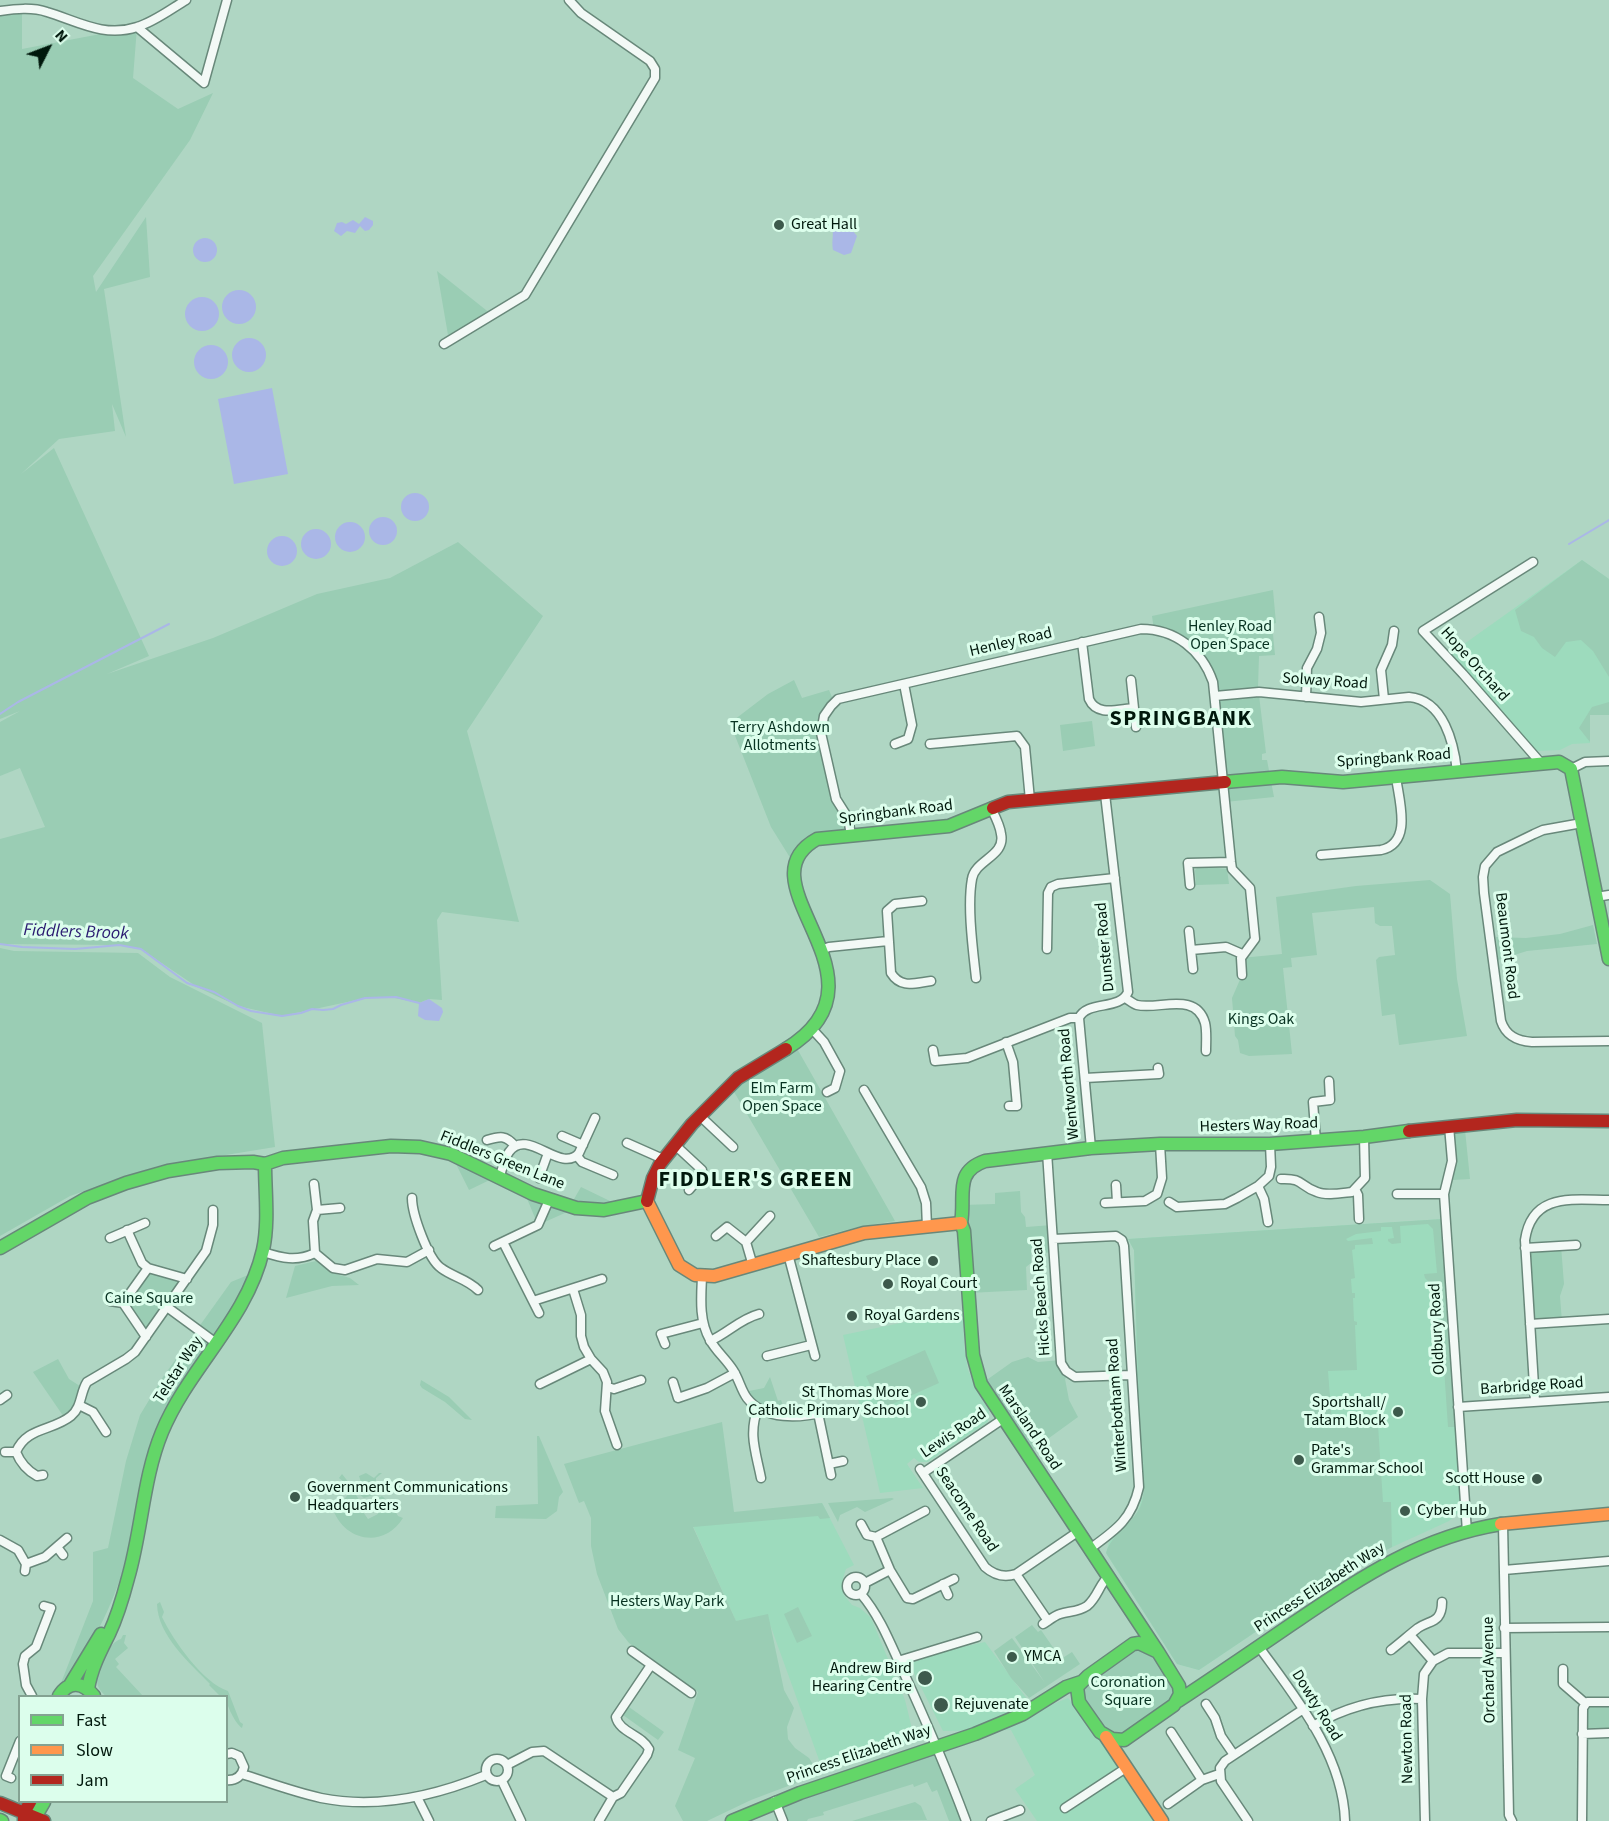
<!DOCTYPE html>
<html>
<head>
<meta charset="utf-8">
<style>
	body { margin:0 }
	#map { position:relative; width:1609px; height:1821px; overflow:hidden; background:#afd6c3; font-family:"Source Sans 3",sans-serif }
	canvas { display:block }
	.legend { position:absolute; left:18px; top:1695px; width:210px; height:108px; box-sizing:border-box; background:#dcfeec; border:2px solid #84a292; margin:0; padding:8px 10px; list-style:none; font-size:18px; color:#00180c }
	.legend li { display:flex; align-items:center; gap:12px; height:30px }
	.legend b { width:30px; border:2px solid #84a292 }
	.north { position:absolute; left:18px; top:18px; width:60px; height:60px; -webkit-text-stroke:4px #dcfeec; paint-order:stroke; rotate:48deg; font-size:16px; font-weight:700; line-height:24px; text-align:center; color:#00180c }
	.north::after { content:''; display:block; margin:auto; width:21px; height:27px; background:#00180c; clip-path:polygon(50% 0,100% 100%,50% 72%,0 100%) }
</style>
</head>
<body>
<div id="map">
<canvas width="1609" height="1821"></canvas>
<ul class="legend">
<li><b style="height:8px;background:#63d668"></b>Fast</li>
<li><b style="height:8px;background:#ff974d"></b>Slow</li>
<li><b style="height:8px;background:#b3261e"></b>Jam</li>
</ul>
<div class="north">N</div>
</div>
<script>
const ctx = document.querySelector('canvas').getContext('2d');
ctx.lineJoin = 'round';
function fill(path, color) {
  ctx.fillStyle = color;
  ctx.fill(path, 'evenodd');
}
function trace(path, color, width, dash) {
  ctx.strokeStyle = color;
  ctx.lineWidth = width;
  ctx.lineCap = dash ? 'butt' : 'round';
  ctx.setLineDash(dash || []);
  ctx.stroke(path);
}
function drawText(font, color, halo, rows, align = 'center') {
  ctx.font = font + ' "Source Sans 3",sans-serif';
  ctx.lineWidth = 6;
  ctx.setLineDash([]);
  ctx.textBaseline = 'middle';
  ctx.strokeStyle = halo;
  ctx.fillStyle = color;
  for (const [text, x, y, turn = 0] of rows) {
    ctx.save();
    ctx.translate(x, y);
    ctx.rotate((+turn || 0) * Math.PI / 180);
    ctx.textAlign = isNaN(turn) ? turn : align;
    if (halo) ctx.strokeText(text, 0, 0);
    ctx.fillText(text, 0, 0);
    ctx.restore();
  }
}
fill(new Path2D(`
	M1582,560L1609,579V715H1590V743L1572,744L1560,750L1536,751L1450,654Z
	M1443,1219L1461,1510L1449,1521L1377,1554L1343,1573L1199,1670L1177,1664L1106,1553L1109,1542L1123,1530L1137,1513L1144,1493L1137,1375L1134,1250L1128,1239Z
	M963,1310L964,1345L968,1370L979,1395L989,1410L988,1422L928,1462H919L914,1458L907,1464L923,1488L880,1493L843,1335Z
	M822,1503L854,1565L846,1569L843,1578V1594L852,1605L860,1608L871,1618L905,1700L913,1733L908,1741L899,1746L823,1771L767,1616L736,1621L693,1526Z
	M985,1642L1036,1711L1068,1698L1075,1705L1155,1821H1037L1015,1789L1035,1775L1011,1730L943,1731L907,1659Z`), '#9ddbbd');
fill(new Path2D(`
	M0,13H22V49L137,27L133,78L178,109L213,93L190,140L93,276L96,292L146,217L150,277L104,289L126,437L112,404L115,431L59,439L21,474L54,448L149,656L107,674L213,638L317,594L390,578L458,542L543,616L467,731L519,922L442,912L437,920L442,1000L429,999L419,1003L390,997L366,998L282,1016L238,1006L197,987L141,949L119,945L0,944V839L45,827L20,768L0,776V722L20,711L0,719Z
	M437,271L491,314L448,335Z
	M1582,560L1609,579V677L1593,651L1581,640L1566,642L1555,657L1542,648L1534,637L1521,631L1515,610Z
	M1273,590L1276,623L1272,624L1275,655L1259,656L1258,687L1266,753L1262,754V760H1267L1274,797L1225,802L1213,682L1194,649L1154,630L1152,616Z
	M794,680L802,698L829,690L834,702L828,709L823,744L851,835L823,838L794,864L771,827L730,723L768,694Z
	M1609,702V715H1590V742L1579,728L1592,707Z
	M1092,721L1095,746L1063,751L1060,725Z
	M1199,866L1227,869L1229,884L1196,885L1195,870Z
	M1430,880L1450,894L1457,979L1467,1036L1399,1045L1395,1014L1382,1016L1376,960L1379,957L1395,955L1392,926H1380L1375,923L1374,907L1312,913L1317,955L1291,958L1292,967L1283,968L1292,1054L1249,1056L1240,1053L1238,1040L1235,1036L1232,998L1242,975L1241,958L1282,954L1276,897L1356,886Z
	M1593,925L1597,944L1527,951L1498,960L1496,937L1526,938L1560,934Z
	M0,948L14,951L138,953L170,977L262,1023L275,1147L158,1166L70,1196L0,1236Z
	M795,1045L895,1221L858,1227L819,1237L730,1085Z
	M1465,1130L1470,1179L1453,1180L1456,1164L1453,1131Z
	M451,1154L496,1177L469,1190Z
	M581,1187L610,1201L607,1209L576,1208L538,1225L523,1189L570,1206Z
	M1020,1191L1021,1212L1025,1217L1026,1227L1052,1225L1054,1252L1031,1254V1263L1026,1267L1027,1290L969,1293L963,1205L995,1204V1193Z
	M1443,1219L1455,1427H1448L1440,1309H1434L1428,1281L1425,1278L1424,1274L1437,1273L1433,1229L1428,1224L1400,1226L1401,1243L1392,1244L1388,1241V1239L1394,1238L1392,1227H1381V1231L1356,1234L1346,1239L1348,1241L1372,1238L1373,1244L1355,1245V1249L1352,1250L1355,1278L1351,1279L1352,1293H1355V1298H1353L1354,1321L1357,1322V1325H1355L1357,1370L1328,1371L1332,1423L1363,1421L1364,1426L1378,1425L1383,1502H1391L1392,1547L1343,1573L1199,1670L1177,1664L1106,1553C1112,1532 1135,1524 1142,1502C1147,1482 1141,1441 1140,1419C1137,1363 1136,1306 1134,1250L1128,1239Z
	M1561,1246L1564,1284L1560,1296L1562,1322L1530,1324L1525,1248Z
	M316,1261L332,1273L350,1278L359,1285L332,1286L286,1298L295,1266Z
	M148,1268L187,1279L146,1337L123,1303Z
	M248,1275C228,1327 185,1366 162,1416C143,1459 140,1504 129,1549C118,1594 93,1650 61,1683L93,1601V1552L108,1548L126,1461L140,1415L163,1377L231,1282Z
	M925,1350L939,1383L881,1409L866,1376Z
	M1028,1357L1038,1362L1061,1360L1069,1374L1065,1379L1069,1400L1078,1417L1027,1454L981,1384L1012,1362Z
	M58,1359L69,1379L83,1388L81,1395L66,1420L33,1372Z
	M770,1377L778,1401L781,1400L787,1416L772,1414L744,1392L764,1388Z
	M421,1380L449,1397L472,1420L465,1419L445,1402L422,1388L420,1385Z
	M722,1422L734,1512L822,1503L830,1518L820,1519L818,1516L693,1527L736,1621L768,1614L784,1690L794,1708L787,1727L788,1739L795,1748L809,1758L818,1772L795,1780L796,1783L751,1800L707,1821H683L675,1806L695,1758L678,1750L698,1692L629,1643L618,1629L597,1574L591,1546V1518L584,1501L579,1503L564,1464Z
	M537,1436H539L563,1492L559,1497L557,1511L546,1519L495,1518L496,1506L538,1504Z
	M366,1473L374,1478L379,1473H382L376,1478V1486L379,1493L364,1498L339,1478L342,1474L350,1484L358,1485L361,1482L359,1476Z
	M351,1490C357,1494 361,1502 361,1509L368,1519L378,1514L379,1508L375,1504V1500L382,1496L391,1504L398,1516L403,1518C383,1550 342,1541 332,1506L341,1504Z
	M892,1498L894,1499L865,1512L857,1507L840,1515L838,1522L828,1503Z
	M160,1602L164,1612L162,1617C173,1640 203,1683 228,1691L240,1722L243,1724L242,1728C235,1723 226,1705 226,1696H220L209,1685L210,1684C189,1662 158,1636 157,1604Z
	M798,1607L812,1636L797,1643L784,1614Z
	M1032,1625L1038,1632L1041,1630L1061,1659L1072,1652L1080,1664L1029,1698L1011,1678L994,1651L1012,1638L1045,1683L1015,1637Z
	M123,1635H126L124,1643L128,1648L115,1659L119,1664L116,1667L143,1696H106C101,1692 97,1687 97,1680C97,1668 109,1642 121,1639Z
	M1133,1649H1148L1175,1686V1696L1125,1735L1109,1734L1085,1701L1083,1684Z
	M1609,1702V1733L1582,1734L1584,1705Z
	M629,1707L664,1732L658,1740L623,1715Z
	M938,1747L966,1821H949L937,1790L932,1792L927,1782L914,1787L913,1784L823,1812L824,1815L808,1819L807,1821H783L775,1801Z
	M915,1802L921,1806L927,1820L852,1821Z`), '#9acdb4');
fill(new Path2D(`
	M365,217L373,221V225L369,230L365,231L360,226L355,233L347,231L341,236L334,231L337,223L342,222L346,224L353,220L359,224Z
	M834,218H842L857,236L851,253L844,255L833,250C831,240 835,233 831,223Z
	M193 250a12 12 0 1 1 24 0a12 12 0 1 1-24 0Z
	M222 307a17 17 0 1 1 34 0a17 17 0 1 1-34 0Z
	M185 314a17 17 0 1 1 34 0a17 17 0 1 1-34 0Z
	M232 355a17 17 0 1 1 34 0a17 17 0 1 1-34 0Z
	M194 362a17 17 0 1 1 34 0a17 17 0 1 1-34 0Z
	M272,388L288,474L234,484L218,399Z
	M401 507a14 14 0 1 1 28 0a14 14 0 1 1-28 0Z
	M369 531a14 14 0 1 1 28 0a14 14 0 1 1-28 0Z
	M335 537a15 15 0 1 1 30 0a15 15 0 1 1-30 0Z
	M301 544a15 15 0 1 1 30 0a15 15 0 1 1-30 0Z
	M267 551a15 15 0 1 1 30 0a15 15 0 1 1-30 0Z
	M429,999L442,1008L443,1012L439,1021L425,1020L418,1016L419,1003Z`), '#aab7e7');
trace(new Path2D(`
	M1569,544L1609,520
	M0,714L18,702L169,624
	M0,944L22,947L75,949L119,945L141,949L187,983L214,992L238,1006L251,1011L282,1016L301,1013L312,1009L323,1010L333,1009L341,1005L365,998L396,997L419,1003`), '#aab7e7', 2);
const street = new Path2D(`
	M0,11C15,9 32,7 47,12C77,21 104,38 137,27C154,22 171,9 186,0
	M137,27L204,83L227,0
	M444,344L525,295L655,78V69L650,61L581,13L569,0
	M1533,562L1423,631L1463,674L1540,762
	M1082,642L1089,699C1097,717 1118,709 1134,708
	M1131,680L1136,727
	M1215,696L1259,692L1361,702L1409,697C1444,700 1454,744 1457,771
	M1306,697L1307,668L1317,649L1321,633L1319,617
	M1384,699L1381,670L1392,645L1394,631
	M895,744L908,739L912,725L904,684
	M930,744L1017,736L1025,747L1030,800
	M1571,769L1585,762L1609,761
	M1582,823L1543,830L1534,834L1497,852L1485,866L1483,877L1484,893L1501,1021C1506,1036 1517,1041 1532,1042L1609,1041
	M851,835L848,818L836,799L821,733L824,716L831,706L838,699L1141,629C1175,629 1202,650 1213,682L1231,862L1232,869L1250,888L1255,939L1241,958L1242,975
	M1321,855L1381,850C1413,843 1399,801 1396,777
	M1190,885L1188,863L1231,862
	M1596,897L1609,895
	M922,901L895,904L887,911L891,973C901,989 915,983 931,981
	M1189,931L1191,950
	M1047,949L1048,893L1051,887L1058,884L1115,878
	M821,950L829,947L888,941
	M1193,969L1191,950L1226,947L1242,954
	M976,978C973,950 967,906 972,879C975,860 1006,856 1001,834C1000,825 995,816 991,808
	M1125,998C1129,1000 1133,1004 1137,1005C1159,1010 1196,991 1205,1023C1207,1031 1206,1042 1206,1051
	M1079,1018C1087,1000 1120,1011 1128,992L1105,794
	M1079,1018L1091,1148
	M813,1030L824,1042L840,1071L835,1088L827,1092
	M1006,1042L1013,1062L1017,1106H1009
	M933,1050L935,1061L967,1058L1070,1018H1079
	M1085,1078L1159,1074L1158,1068
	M864,1090L921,1187L926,1203L927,1227
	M700,1116L733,1147
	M1449,1126L1452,1161L1444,1194L1467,1532
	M562,1136L583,1145
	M487,1140C500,1136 506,1135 515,1146
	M1316,1141L1313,1102L1330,1100L1329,1081
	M627,1143L663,1159
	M675,1145L702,1170L701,1176L689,1190
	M1047,1152L1061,1363L1066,1371L1075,1377L1131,1375
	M577,1156L582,1162L613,1175
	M539,1178L548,1153
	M499,1179C502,1170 504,1159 509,1152C527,1126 561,1175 579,1153L595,1118
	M1281,1179C1304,1178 1299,1186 1317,1192C1326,1196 1342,1193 1352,1192L1365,1178L1364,1137
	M314,1184L317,1210L313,1221L315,1253L333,1268L345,1270L377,1259L407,1262L429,1250
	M1116,1185L1117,1202
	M1258,1186L1264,1199L1268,1222
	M1355,1189L1358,1195L1359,1219
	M1397,1194H1444
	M412,1198C412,1214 428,1259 441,1268C453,1277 467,1279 478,1290
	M1169,1202L1177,1207L1225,1204L1237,1198L1258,1186L1269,1176L1271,1167L1270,1144
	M1105,1203L1145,1201L1157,1194L1162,1178L1160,1144
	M317,1210L340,1208
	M127,1230L142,1263L148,1268
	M716,1236L727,1227L746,1242
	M110,1238L145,1223
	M1053,1239L1116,1236L1122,1240L1124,1246L1139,1487C1132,1519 1116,1530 1091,1548
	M503,1242L539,1313
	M494,1246L538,1225L549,1200
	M1525,1248L1576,1245
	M263,1252C282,1258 296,1262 315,1253
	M788,1254L815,1356
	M753,1266L746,1242L770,1216
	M702,1277C701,1298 699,1321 710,1340C716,1351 726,1359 733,1370C739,1379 741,1390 747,1398C765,1421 800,1418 825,1412
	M573,1289L581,1315V1336L584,1347L591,1359L603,1372L607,1382L605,1411L617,1445
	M110,1301L123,1303
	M533,1301L602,1279
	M167,1307L216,1343
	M1530,1324L1609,1319
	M146,1337L123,1303L148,1268L187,1279
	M710,1341C728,1333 740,1319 759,1314
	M665,1344L661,1334L703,1323
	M767,1356L811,1345
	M673,1382L678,1398L707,1388L735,1373
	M540,1384L591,1359
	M608,1387L614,1389L641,1380
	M0,1400L7,1395
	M1535,1402L1525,1240C1532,1192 1573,1200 1609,1200
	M79,1405L93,1412L106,1432
	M1458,1407L1609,1397
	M758,1408C748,1434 756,1452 761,1478
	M818,1413L831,1475
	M5,1452H16
	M829,1464L843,1461
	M920,1469L985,1567C994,1575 1004,1578 1016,1574L1079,1531
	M923,1473L1003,1419
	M43,1475L37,1476C28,1471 20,1462 16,1452C26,1427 53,1431 71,1416C82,1407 80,1393 87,1382L126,1359L135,1352L206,1251L213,1225V1210
	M861,1524L867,1535L876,1537L890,1570L907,1598L913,1599L954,1579
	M1503,1524L1509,1815L1512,1821
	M876,1537L925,1511
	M0,1540L18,1550L26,1564
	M57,1547L63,1555
	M1504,1570L1609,1561
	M25,1571L26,1564L45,1557L67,1538
	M1016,1574L1048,1621
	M847 1586a9 9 0 1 1 18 0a9 9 0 1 1-18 0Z
	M865,1583L890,1570
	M943,1584L948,1595
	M861,1594C880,1616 891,1645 903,1671C926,1721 947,1770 966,1821
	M1043,1624C1048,1621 1054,1616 1060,1614C1069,1611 1078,1612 1087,1606C1098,1597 1099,1584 1109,1576
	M1504,1628L1609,1627
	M1410,1635L1433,1661
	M1259,1647C1296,1698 1343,1755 1345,1821
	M1391,1650C1400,1643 1409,1635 1418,1628C1430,1620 1442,1623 1442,1602
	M632,1651L691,1693
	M898,1661L977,1637
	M1563,1669V1684L1585,1703
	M32,1696L26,1685L23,1664L25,1656L36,1647L51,1608L44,1606
	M1206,1704L1215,1718L1221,1736L1234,1755
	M1313,1726C1347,1706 1382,1697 1422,1699
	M1171,1732L1202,1780L1219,1774
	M1582,1734L1609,1733
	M226,1754L232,1753L239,1756L244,1767C242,1776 236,1781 226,1780
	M486 1770a11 11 0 1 1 22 0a11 11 0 1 1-22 0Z
	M507,1765L532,1752L544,1751L613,1797L621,1793L647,1755L649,1749C642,1735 619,1732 616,1717L651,1665
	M242,1774C267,1782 294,1792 321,1798C376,1809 435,1796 486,1775
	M11,1778L6,1776L20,1741
	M502,1781L521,1821
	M417,1797L429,1821
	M775,1801L783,1821
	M1168,1804L1202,1780
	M1065,1808L1126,1768
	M599,1821L613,1797
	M991,1821L1020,1810
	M1248,1821L1221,1781L1220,1768L1225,1761L1302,1710
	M1425,1821L1422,1699L1424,1674L1433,1661L1448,1653H1504
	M1582,1821L1583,1708L1587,1702H1609`);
const fast = new Path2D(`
	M1225,782L1282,777L1343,782L1559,762L1571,769L1609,959
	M786,1049C901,979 737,883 817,839L949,826L993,808
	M961,1223C966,1196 953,1172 985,1161L1091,1148L1160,1144H1270L1364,1137L1409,1131
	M961,1223L964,1231L973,1355L981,1384L1158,1652
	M0,1248L87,1198L126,1183L168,1171L218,1163L253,1162L265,1164L283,1158L391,1146L420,1147L451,1154L533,1194L576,1208L604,1210L647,1201
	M1139,1643L1158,1652L1179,1686L1180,1694L1174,1705L1124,1740L1112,1739L1100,1732L1079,1702L1077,1687L1088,1676L1133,1644Z
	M70,1685L101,1634
	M88,1689C91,1669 100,1652 109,1634C117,1617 123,1597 128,1578C142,1530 143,1478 162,1432C189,1367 247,1320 263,1250C269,1222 265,1192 265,1164
	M59,1696C69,1680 83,1682 94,1696
	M1178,1701C1216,1676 1254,1650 1292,1624C1359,1579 1419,1537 1501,1524
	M0,1820L2,1821
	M33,1821L44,1802
	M732,1821L800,1793L975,1734L1023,1714L1066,1687L1081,1682`);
const slow = new Path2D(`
	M647,1201L679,1265L695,1275L714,1276L864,1233L961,1223
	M1501,1524L1609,1514
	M1106,1737L1162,1821`);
const jam = new Path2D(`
	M993,808L1008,802L1225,782
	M1409,1131L1517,1120L1609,1121
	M647,1201L653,1178L660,1164L692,1124L738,1078L786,1049
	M0,1803L44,1821
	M24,1821V1813L30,1802`);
trace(street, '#68887a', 11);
trace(fast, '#68887a', 15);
trace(slow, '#68887a', 15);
trace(jam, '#68887a', 15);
trace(street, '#f3f9f6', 8);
trace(fast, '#63d668', 12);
trace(slow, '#ff974d', 12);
trace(jam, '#b3261e', 12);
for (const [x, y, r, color] of [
	[779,225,6,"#3d5a4c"],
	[933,1261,6,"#3d5a4c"],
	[888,1284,6,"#3d5a4c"],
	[852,1316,6,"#3d5a4c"],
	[921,1402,6,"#3d5a4c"],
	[1398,1412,6,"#3d5a4c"],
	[1299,1460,6,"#3d5a4c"],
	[1537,1479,6,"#3d5a4c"],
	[295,1497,6,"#3d5a4c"],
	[1405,1511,6,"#3d5a4c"],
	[1012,1657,6,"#3d5a4c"],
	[925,1678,8,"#3d5a4c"],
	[941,1705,8,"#3d5a4c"]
]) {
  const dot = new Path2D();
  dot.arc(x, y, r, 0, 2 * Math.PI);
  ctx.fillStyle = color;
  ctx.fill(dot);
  trace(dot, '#dcfeec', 2);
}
drawText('16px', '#00180c', '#dcfeec', [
	["Great Hall",791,225],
	["Shaftesbury Place",921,1261,"right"],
	["Royal Court",900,1284],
	["Royal Gardens",864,1316],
	["St Thomas More",909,1393,"right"],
	["Catholic Primary School",909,1411,"right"],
	["Sportshall/",1386,1403,"right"],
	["Tatam Block",1386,1421,"right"],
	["Pate's",1311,1451],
	["Grammar School",1311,1469],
	["Scott House",1525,1479,"right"],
	["Government Communications",307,1488],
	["Headquarters",307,1506],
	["Cyber Hub",1417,1511],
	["YMCA",1024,1657],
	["Andrew Bird",912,1669,"right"],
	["Hearing Centre",912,1687,"right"],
	["Rejuvenate",954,1705]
], 'left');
drawText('16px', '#073221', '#dcfeec', [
	["Henley Road",1230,627],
	["Open Space",1230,645],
	["Terry Ashdown",780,728],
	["Allotments",780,746],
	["Kings Oak",1261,1020],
	["Elm Farm",782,1089],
	["Open Space",782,1107],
	["Caine Square",149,1299],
	["Hesters Way Park",667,1602],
	["Coronation",1128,1683],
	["Square",1128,1701]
]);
drawText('16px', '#00180c', '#dcfeec', [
	["Henley Road",1011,643,-13],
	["Hope Orchard",1474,665,48],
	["Solway Road",1325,682,4],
	["Springbank Road",1394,759,-4],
	["Springbank Road",896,813,-7],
	["Beaumont Road",1506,946,83],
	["Dunster Road",1106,947,-95],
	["Wentworth Road",1070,1084,-95],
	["Hesters Way Road",1259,1126,-2],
	["Fiddlers Green Lane",502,1161,22],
	["Hicks Beach Road",1042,1297,-94],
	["Oldbury Road",1438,1329,-93],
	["Telstar Way",179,1370,-57],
	["Barbridge Road",1532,1387,-4],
	["Winterbotham Road",1118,1405,-94],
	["Marsland Road",1029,1428,56],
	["Lewis Road",954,1434,-34],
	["Seacome Road",966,1510,56],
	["Princess Elizabeth Way",1320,1588,-33],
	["Orchard Avenue",1490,1670,-91],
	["Dowty Road",1316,1706,58],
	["Newton Road",1408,1739,-91],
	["Princess Elizabeth Way",859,1755,-19]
]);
drawText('italic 18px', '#2a1b71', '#dcfeec', [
	["Fiddlers Brook",76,933,2]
]);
ctx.letterSpacing = '1.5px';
drawText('bold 22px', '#00180c', '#dcfeec', [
	["SPRINGBANK",1181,720],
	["FIDDLER'S GREEN",756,1181]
]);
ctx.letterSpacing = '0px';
</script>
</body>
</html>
